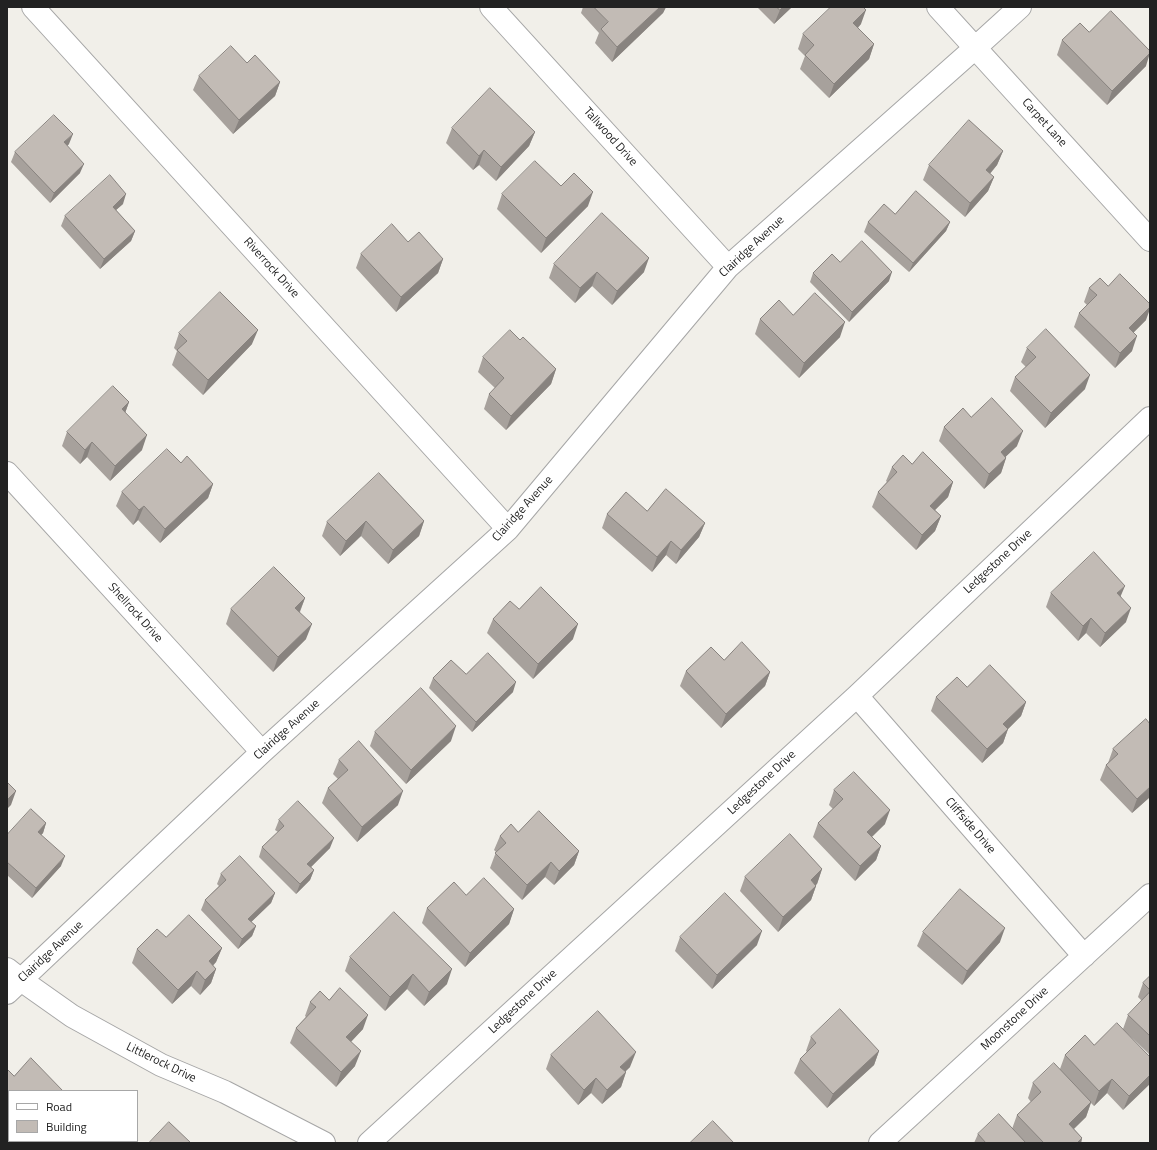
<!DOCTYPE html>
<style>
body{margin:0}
#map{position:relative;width:1157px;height:1150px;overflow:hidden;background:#f1efe9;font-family:"Titillium Web",sans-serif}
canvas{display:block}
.frame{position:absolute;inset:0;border:8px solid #222;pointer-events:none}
.legend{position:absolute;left:8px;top:1090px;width:130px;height:52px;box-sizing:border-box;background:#fff;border:1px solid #a7a7a7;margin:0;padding:5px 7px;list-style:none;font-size:12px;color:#222}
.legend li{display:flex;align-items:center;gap:8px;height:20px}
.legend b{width:20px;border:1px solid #a7a7a7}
</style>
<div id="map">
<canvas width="1157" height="1150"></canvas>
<div class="frame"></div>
<ul class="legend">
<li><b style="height:5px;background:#fff"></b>Road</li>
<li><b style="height:11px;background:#c2bbb5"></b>Building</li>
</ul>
</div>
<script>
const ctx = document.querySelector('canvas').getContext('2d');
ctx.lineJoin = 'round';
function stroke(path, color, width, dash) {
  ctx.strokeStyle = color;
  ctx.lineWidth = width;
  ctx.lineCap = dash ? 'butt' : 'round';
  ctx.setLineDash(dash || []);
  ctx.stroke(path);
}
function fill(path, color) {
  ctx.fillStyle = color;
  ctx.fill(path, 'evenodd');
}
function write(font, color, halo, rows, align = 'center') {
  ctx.font = font + ' "Titillium Web",sans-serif';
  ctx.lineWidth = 3;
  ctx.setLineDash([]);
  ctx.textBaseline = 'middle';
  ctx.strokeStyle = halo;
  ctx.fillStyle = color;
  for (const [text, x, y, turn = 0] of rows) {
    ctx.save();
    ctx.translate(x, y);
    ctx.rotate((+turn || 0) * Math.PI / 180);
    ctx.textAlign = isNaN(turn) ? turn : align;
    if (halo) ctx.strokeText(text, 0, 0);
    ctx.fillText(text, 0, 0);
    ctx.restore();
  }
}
const minor = new Path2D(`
 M33 7 508 529
 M491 7 728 267
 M938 7 1150 240
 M7 473 262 752
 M857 696 1084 956
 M7 969 21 980 72 1016 161 1065 225 1092 324 1143
 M7 993 262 752 508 529 728 267 975 48 1020 7
 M369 1143 857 696 1150 418
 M880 1143 1150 895`);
const wall = new Path2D(`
 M583 7H666L663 13 612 62 595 43 599 33 581 13Z
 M757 7H792L774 24Z
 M861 24 858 28 874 44 869 59 829 98 800 69 805 56 798 49 803 34Z
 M1089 32 1146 66 1107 105 1057 55 1062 40Z
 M247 63 280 82 275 96 233 134 193 90 199 76Z
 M452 128 535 132 529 146 496 181 479 165 473 170 446 143Z
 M69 144 67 146 80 173 50 203 11 162 15 152Z
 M1003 151 997 165 990 174 994 177 988 191 965 217 923 180 929 165Z
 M561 186 588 206 541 253 497 209 502 194Z
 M123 204 116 210 135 231 131 241 100 269 61 226 65 216Z
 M895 214 950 222 946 231 909 272 864 232 868 222Z
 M408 242 443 259 438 273 396 312 356 268 361 254Z
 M554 264 644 272 612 305 592 286 575 303 549 278Z
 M813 273 889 281 849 322 810 282Z
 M1089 288 1146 320 1134 332 1132 351 1115 368 1074 327 1079 313 1087 305 1084 302Z
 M793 315 840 337 799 378 755 334 760 319Z
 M179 333 252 344 203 395 172 365 177 351 174 348Z
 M520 340 556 369 551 384 506 430 484 409 489 394 495 388 478 372 483 357Z
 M1027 348 1085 389 1045 428 1010 391 1015 377 1026 367 1021 362Z
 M129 402 125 413 142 450 110 481 87 457 80 464 62 446 67 432Z
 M971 417 1017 446 1005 457 1006 458 1001 473 984 489 939 441 944 427Z
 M181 463 213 484 208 498 160 543 138 520 133 525 116 506 122 492Z
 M912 464 953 482 948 497 935 510 941 516 935 531 916 550 872 507 878 492 887 482 886 481 892 467Z
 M647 511 705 523 699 537 676 564 666 555 652 572 602 528 607 514Z
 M424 521 419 536 388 564 361 536 340 556 322 536 327 522Z
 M1051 593 1121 596 1126 622 1100 647 1086 633 1078 641 1046 607Z
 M305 598 300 612 306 639 273 672 226 624 231 609Z
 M519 609 573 639 533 679 487 633 493 619Z
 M724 660 770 672 765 686 721 728 680 686 686 671Z
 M466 674 513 692 472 732 429 688 433 678Z
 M967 687 1026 702 1021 716 1008 729 1003 743 982 763 931 711 936 697Z
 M1146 719 1150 797 1132 813 1100 780 1106 765 1108 763 1113 749Z
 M375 732 451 741 406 784 370 746Z
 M339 760 398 805 357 842 322 803 328 788 338 779 333 774Z
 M834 790 885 824 872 837 881 846 876 860 855 881 813 837 818 823 833 809 829 805Z
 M279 820 330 848 311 867 314 870 310 880 296 894 259 857 262 847 278 832 275 830Z
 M46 823 43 833 41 835 61 866 32 898 7 875V835Z
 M518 832 579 851 574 865 554 885 545 877 522 900 490 868 496 852 494 850 500 836Z
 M822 869 817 884 815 885 816 886 811 900 778 932 740 891 745 877Z
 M221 874 275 893 271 903 251 922 256 926 252 936 238 949 201 910 205 900 219 886 217 884Z
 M466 895 514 909 509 924 465 967 422 923 427 908Z
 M923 932 1000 942 962 985 917 946Z
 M166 937 222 948 216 962 213 966 216 969 211 983 200 995 191 986 172 1004 132 963 137 949Z
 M680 937 757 945 712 989 675 951Z
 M350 957 447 984 424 1006 407 989 385 1011 345 971Z
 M1150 976V1055L1126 1032 1150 1057 1123 1110 1107 1093 1094 1106 1091 1103 1086 1117 1074 1129 1082 1138 1081 1143H974L978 1134 1012 1129 1017 1115 1031 1102 1028 1098 1033 1083 1060 1069 1065 1055 1094 1045 1123 1029 1128 1015 1142 1001 1138 997 1143 983Z
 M329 1000 363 1029 351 1042 355 1066 336 1087 290 1043 296 1028 306 1017 305 1016 310 1002Z
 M811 1037 879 1051 874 1065 827 1108 794 1073 800 1059 807 1052 806 1051Z
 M551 1055 630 1067 625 1072H626L621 1087 602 1104 591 1093 578 1105 546 1069Z
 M7 1069 14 1076 9 1091V1132L7 1130Z
 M18 1141H38L36 1143H20Z`);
const shadedWall = new Path2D(`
 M660 7H666L663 13 612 62 617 47Z
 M783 7H792L774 24 780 10Z
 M866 10 861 24 848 37 853 23Z
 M874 44 869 59 829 98 834 84Z
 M1150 53 1146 66 1107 105 1112 91Z
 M280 82 275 96 233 134 239 120Z
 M535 132 529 146 496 181 501 167Z
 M73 134 69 144 61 152 64 142Z
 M484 150 479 165 473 170 479 156Z
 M1003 151 997 165 980 185 986 170Z
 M84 164 80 173 50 203 54 193Z
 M994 177 988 191 965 217 970 203Z
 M593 192 588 206 541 253 546 238Z
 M126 194 123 204 109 216 113 207Z
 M950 222 946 231 909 272 913 263Z
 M135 231 131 241 100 269 104 259Z
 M649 258 644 272 612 305 617 291Z
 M443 259 438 273 396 312 401 297Z
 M597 272 592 286 575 303 580 288Z
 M892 272 889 281 849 322 852 312Z
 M1150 307V309L1146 320 1124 342 1129 328Z
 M845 322 840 337 799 378 804 363Z
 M258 330 252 344 203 395 208 380Z
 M1137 336 1132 351 1115 368 1120 353Z
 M556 369 551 384 506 430 511 416Z
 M1090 375 1085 389 1045 428 1051 413Z
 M129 402 124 416 122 409Z
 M1023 431 1017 446 995 467 1001 452Z
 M147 435 142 450 110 481 115 466Z
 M92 442 87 457 80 464 85 450Z
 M1006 458 1001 473 984 489 989 474Z
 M953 482 948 497 925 520 930 506Z
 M213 484 208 498 160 543 165 529Z
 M144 506 138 520 133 525 139 510Z
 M941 516 935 531 916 550 922 535Z
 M366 521 361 536 340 556 346 541Z
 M424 521 419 536 388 564 393 550Z
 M705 523 699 537 676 564 681 550Z
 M671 541 666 555 652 572 657 557Z
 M1125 586 1119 600 1117 593Z
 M305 598 299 613 295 608Z
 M1131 608 1126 622 1100 647 1105 633Z
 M1091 618 1086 633 1078 641 1083 626Z
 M312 624 306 639 273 672 278 657Z
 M578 624 573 639 533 679 538 664Z
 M770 672 765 686 721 728 726 714Z
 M516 682 513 692 472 732 476 722Z
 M1026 702 1021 716 999 738 1008 729 1003 743 982 763 987 749 1003 724Z
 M456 726 451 741 406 784 411 770Z
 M1150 787V797L1132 813 1137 799Z
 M16 791 11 805 7 809V800Z
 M403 791 398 805 357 842 362 827Z
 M890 810 885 824 862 846 867 832Z
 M46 823 43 833 35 842 38 832Z
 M334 838 330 848 304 874 307 864Z
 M881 846 876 860 855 881 860 866Z
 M579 851 574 865 554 885 559 871Z
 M65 856 61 866 32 898 36 888Z
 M551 862 545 877 522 900 527 885Z
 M822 869 817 884 805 895 811 880Z
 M314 870 310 880 296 894 300 884Z
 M816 886 811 900 778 932 783 917Z
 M275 893 271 903 245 928 248 919Z
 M514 909 509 924 465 967 470 953Z
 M256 926 252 936 238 949 242 939Z
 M1005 928 1000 942 962 985 967 971Z
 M762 931 757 945 712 989 717 975Z
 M222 948 216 962 203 975 209 961Z
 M216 969 211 983 200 995 205 980Z
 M452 969 447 984 424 1006 429 992Z
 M197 971 191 986 172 1004 178 990Z
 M413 974 407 989 385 1011 390 997Z
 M368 1015 363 1029 341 1052 346 1037Z
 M361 1051 355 1066 336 1087 341 1072Z
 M879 1051 874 1065 827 1108 833 1094Z
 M636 1052 630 1067 615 1081 620 1067Z
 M626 1072 621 1087 602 1104 607 1090Z
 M1150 1075V1084L1123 1110 1129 1096Z
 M596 1078 591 1093 578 1105 584 1090Z
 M1112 1079 1107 1093 1094 1106 1099 1091Z
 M1091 1102 1086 1117 1064 1138 1069 1124Z
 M1082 1138 1081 1143H1077Z
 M31 1141H38L36 1143H31Z`);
const building = new Path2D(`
 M594 7H660L617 47 601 29 608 22Z
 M777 7H783L780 10Z
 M831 7H863L866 10 853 23 874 44 834 84 805 55 814 45 803 34Z
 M1111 11 1150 51V53L1112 91 1062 40 1080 23 1089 32Z
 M231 46 247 63 255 55 280 82 239 120 199 76Z
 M490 88 535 132 501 167 484 150 479 156 452 128Z
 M54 115 73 134 64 142 84 164 54 193 15 152Z
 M969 120 1003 151 986 170 994 177 970 203 929 165Z
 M535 161 561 186 574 173 593 192 546 238 502 194Z
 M110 175 126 194 113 207 135 231 104 259 65 216Z
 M916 191 950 222 913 263 868 222 884 204 895 214Z
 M602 213 649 258 617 291 597 272 580 288 554 264Z
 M392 224 408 242 419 232 443 259 401 297 361 254Z
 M862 241 892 272 852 312 813 273 832 254 840 262Z
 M1120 274 1150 304V307L1129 328 1137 336 1120 353 1079 313 1097 295 1089 288 1100 278 1108 286Z
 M220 292 258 330 208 380 177 350 187 341 179 333Z
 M815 293 845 322 804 363 760 319 779 300 793 315Z
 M1046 329 1090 375 1051 413 1015 377 1036 357 1027 348Z
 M510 330 520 340 523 337 556 369 511 416 489 394 504 378 483 357Z
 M113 386 129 402 122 409 147 435 115 466 92 442 85 450 67 432Z
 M992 398 1023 431 1001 452 1006 458 989 474 944 427 963 408 971 417Z
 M167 449 181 463 187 456 213 484 165 529 144 506 139 510 122 492Z
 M923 452 953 482 930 506 941 516 922 535 878 492 897 472 892 467 903 455 912 464Z
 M379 473 424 521 393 550 366 521 346 541 327 522Z
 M666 489 705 523 681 550 671 541 657 557 607 514 626 492 647 511Z
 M1094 552 1125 586 1117 593 1131 608 1105 633 1091 618 1083 626 1051 593Z
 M274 567 305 598 295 608 312 624 278 657 231 609Z
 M541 587 578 624 538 664 493 619 510 601 519 609Z
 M742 642 770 672 726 714 686 671 711 647 724 660Z
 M488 653 516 682 476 722 433 678 451 660 466 674Z
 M990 665 1026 702 1003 724 1008 729 987 749 936 697 957 677 967 687Z
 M421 688 456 726 411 770 375 732Z
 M1146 719 1150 724V787L1137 799 1106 765 1118 754 1113 749Z
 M359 741 403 791 362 827 328 788 348 770 339 760Z
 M854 772 890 810 867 832 881 846 860 866 818 823 843 799 834 790Z
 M7 782 16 791 7 800Z
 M298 801 334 838 307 864 314 870 300 884 262 847 284 826 279 820Z
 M31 809 46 823 38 832 65 856 36 888 7 862V835Z
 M539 811 579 851 559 871 551 862 527 885 495 853 506 843 500 836 511 824 518 832Z
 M790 834 822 869 811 880 816 886 783 917 745 877Z
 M240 856 275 893 248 919 256 926 242 939 205 900 226 880 221 874Z
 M484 878 514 909 470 953 427 908 454 882 466 895Z
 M960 889 1005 928 967 971 923 932Z
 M725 893 762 931 717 975 680 937Z
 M394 912 452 969 429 992 413 974 390 997 350 957Z
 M189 915 222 948 209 961 216 969 205 980 197 971 178 990 137 949 157 929 166 937Z
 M1150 976V990L1143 983Z
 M340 988 368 1015 346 1037 361 1051 341 1072 296 1028 316 1007 310 1002 320 991 329 1000Z
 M1150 992V1036L1128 1015Z
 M840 1009 879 1051 833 1094 800 1059 816 1043 811 1037Z
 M598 1011 636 1052 620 1067 626 1072 607 1090 596 1078 584 1090 551 1055Z
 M1117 1023 1150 1057V1075L1129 1096 1112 1079 1099 1091 1065 1055 1085 1035 1094 1045Z
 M31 1058 63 1091H9V1112L7 1110V1069L14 1076Z
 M1054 1063 1091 1102 1069 1124 1082 1138 1077 1143H1044L1017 1115 1041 1092 1033 1083Z
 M999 1114 1026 1143H986L978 1134Z
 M713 1121 734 1143H690Z
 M169 1122 191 1143H149Z`);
const streetNames = [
 ["Carpet Lane",1044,123,48],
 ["Tallwood Drive",610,137,48],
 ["Clairidge Avenue",752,247,-43],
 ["Riverrock Drive",271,268,48],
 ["Clairidge Avenue",523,509,-48],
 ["Ledgestone Drive",998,562,-43],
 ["Shellrock Drive",135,613,48],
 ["Clairidge Avenue",287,730,-42],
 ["Ledgestone Drive",762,783,-43],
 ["Cliffside Drive",970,826,49],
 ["Clairidge Avenue",51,952,-43],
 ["Ledgestone Drive",523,1002,-43],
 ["Moonstone Drive",1015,1019,-43],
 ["Littlerock Drive",161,1063,26]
];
stroke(minor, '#a6a6a6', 24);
stroke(minor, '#fff', 22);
fill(wall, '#a7a19c');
fill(shadedWall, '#88837f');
fill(building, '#c2bbb5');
stroke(building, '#88837f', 1);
write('12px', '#222', '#fff', streetNames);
</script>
